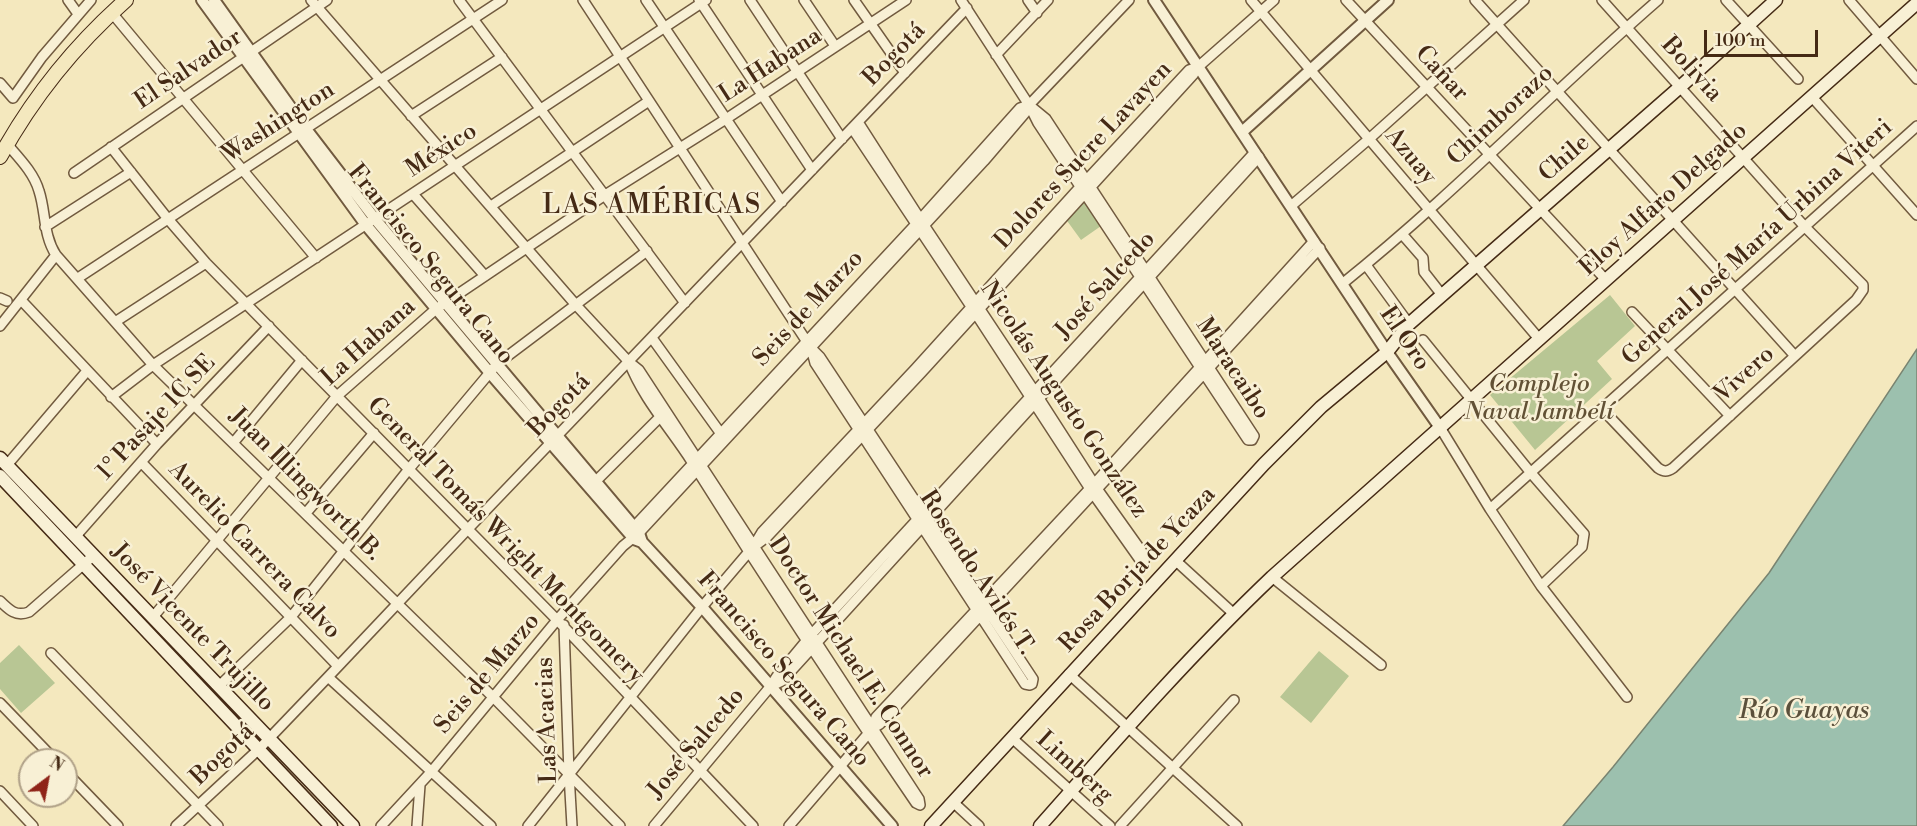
<!DOCTYPE html>
<meta charset="utf-8">
<style>
body{margin:0}
#map{position:relative;width:1917px;height:826px;overflow:hidden;background:#f4e8be;font-family:"Libre Bodoni",serif}
canvas{display:block}
.north{position:absolute;left:18px;top:748px;width:60px;height:60px;box-sizing:border-box;background:#f8f0d5;border:2px solid #b0a188;border-radius:50%;rotate:32deg;font-size:16px;font-weight:700;line-height:24px;text-align:center;color:#452a15}
.north::after{content:'';display:block;margin:auto;width:21px;height:27px;background:#8f2418;clip-path:polygon(50% 0,100% 100%,50% 72%,0 100%)}
.scale{position:absolute;left:1704px;top:30px;width:114px;height:27px;box-sizing:border-box;border:3px solid #452a15;border-top:0;padding-left:8px;font-size:18px;line-height:21px;white-space:nowrap;color:#452a15;-webkit-text-stroke:4px #f8f0d5;paint-order:stroke}
</style>
<div id="map">
<canvas width="1917" height="826"></canvas>
<div class="north">N</div>
<div class="scale">100 m</div>
</div>
<script>
const ctx = document.querySelector('canvas').getContext('2d');
ctx.lineJoin = 'round';
function fill(path, color) {
  ctx.fillStyle = color;
  ctx.fill(path, 'evenodd');
}
function stroke(path, color, width, dash) {
  ctx.strokeStyle = color;
  ctx.lineWidth = width;
  ctx.lineCap = dash ? 'butt' : 'round';
  ctx.setLineDash(dash || []);
  ctx.stroke(path);
}
function write(font, color, halo, rows, align = 'center') {
  ctx.font = font + ' "Libre Bodoni",serif';
  ctx.lineWidth = 5;
  ctx.setLineDash([]);
  ctx.textBaseline = 'middle';
  ctx.strokeStyle = halo;
  ctx.fillStyle = color;
  for (const [text, x, y, turn = 0] of rows) {
    ctx.save();
    ctx.translate(x, y);
    ctx.rotate((+turn || 0) * Math.PI / 180);
    ctx.textAlign = isNaN(turn) ? turn : align;
    if (halo) ctx.strokeText(text, 0, 0);
    ctx.fillText(text, 0, 0);
    ctx.restore();
  }
}
const green = new Path2D(`
 M1083 201 1101 226 1081 240 1065 218Z
 M1610 295 1635 326 1597 361 1612 379 1535 450 1490 395Z
 M19 645 55 683 21 713 0 689V663Z
 M1319 651 1349 676 1311 723 1280 697Z`);
const water = new Path2D(`
 M1917 349V826H1563L1613 767 1769 573Z`);
const minor = new Path2D(`
 M68 0 78 14
 M311 0 576 305 629 362 639 370 919 799 920 805 916 803C839 691 764 577 692 462 671 429 643 399 629 362
 M459 0 685 303
 M583 0 811 348 820 357C892 464 962 572 1033 679L1032 684 1030 685 1025 684 815 363 811 348
 M646 0 782 202
 M699 0 812 170
 M750 0 842 139
 M804 0 835 46
 M854 0 905 73
 M961 0 1029 105 1038 123 1248 440H1252L1254 436 1046 119 1029 105
 M1028 0 1037 13
 M1251 0 1540 340
 M1346 0 1606 280
 M1475 0 1795 356
 M1726 0 1798 79
 M1849 0 1917 79
 M112 13 316 258
 M996 55 1048 0
 M0 83 13 98 42 57 91 0
 M1812 97 1917 215
 M411 116 502 57
 M852 128 976 314 1094 495 1140 560 1144 562 1145 556 1098 490 1035 392 924 225 858 122
 M7 144C19 158 34 173 39 191 46 212 43 235 56 255L153 365 494 698 620 826
 M111 147 168 219 206 263 564 627 753 826
 M74 173 327 0
 M413 194 485 276
 M491 206 649 101
 M1291 206 1369 139 1524 0
 M45 227 131 172
 M1402 234 1423 258 1424 272 1442 295
 M1366 265 1409 324
 M78 278 502 0
 M1342 284C1453 195 1551 93 1658 0
 M0 298 7 301
 M21 300 157 444
 M1632 312 1730 416
 M115 322 206 263
 M0 326 56 255
 M652 338 724 438
 M1423 340 1531 473 1584 534 1582 547 1541 586
 M111 397 153 365 706 0
 M1602 409 1658 468C1664 472 1667 472 1673 468L1856 300 1863 290V285L1805 227 1602 0
 M1441 429 1490 509 1541 586 1627 697
 M234 442 302 360
 M141 462 338 666
 M7 465 87 371
 M592 485 660 417
 M1490 509 1917 126
 M306 513 374 433
 M630 531 915 225 1020 108 1029 105
 M75 537 157 444 269 326
 M755 546 767 537 922 372 1193 75 1198 67 1274 0
 M1175 560 1234 614
 M1272 577 1381 665
 M0 601C9 610 16 617 29 612L93 556
 M153 617 337 396 436 309 605 195 726 119 906 0
 M564 625 569 774 572 826
 M51 653 218 826
 M1069 674 1237 826
 M328 677 491 826
 M219 686 291 617 409 469 497 364 647 251
 M772 686 782 681 1259 157
 M0 703 55 760
 M873 728 876 717 1094 484 1314 241
 M1012 738 1110 826
 M66 772 118 826
 M0 791 33 826
 M953 802 979 826
 M176 826 259 749 328 677 468 529 967 8
 M381 826 431 772 557 620 623 546 639 533 984 161 1025 113 1029 105 1129 0
 M417 826 420 785
 M528 826 702 607 753 547 762 532 916 368 1080 187 1189 70 1198 67
 M654 826 770 687 777 676 811 635 1255 152
 M789 826 873 728 880 724 1320 248
 M1120 826 1234 700`);
const tertiary = new Path2D(`
 M202 0 366 225 490 373 628 532 634 539 642 542
 M214 0 306 129 375 219 639 533 642 542 702 607 892 826
 M1154 0 1387 352 1441 429
 M1242 132 1388 0`);
const secondary = new Path2D(`
 M0 458 353 826
 M0 476 331 826
 M931 826 1264 464 1321 407 1387 352 1409 324 1680 87 1776 0
 M1040 826C1115 741 1190 655 1272 577L1917 3`);
const primary = new Path2D(`
 M0 157C33 97 75 45 126 0`);
const streetNames = [
 ["Bogotá",895,55,-46],
 ["La Habana",771,66,-33],
 ["El Salvador",189,70,-34],
 ["Bolivia",1691,70,48],
 ["Cañar",1441,74,47],
 ["Chimborazo",1501,116,-43],
 ["Washington",279,123,-33],
 ["México",442,151,-33],
 ["Dolores Sucre Lavayen",1084,156,-47],
 ["Azuay",1410,157,50],
 ["Chile",1565,159,-41],
 ["Eloy Alfaro Delgado",1664,200,-42],
 ["General José María Urbina Viteri",1758,243,-42],
 ["Francisco Segura Cano",430,265,51],
 ["José Salcedo",1106,286,-48],
 ["Seis de Marzo",809,309,-47],
 ["El Oro",1404,339,56],
 ["La Habana",369,343,-42],
 ["Maracaibo",1232,369,57],
 ["Vivero",1745,375,-42],
 ["Nicolás Augusto González",1063,400,56],
 ["Bogotá",560,406,-46],
 ["1° Pasaje 1C SE",157,418,-47],
 ["Juan Illingworth B.",305,485,45],
 ["General Tomás Wright Montgomery",505,541,46],
 ["Aurelio Carrera Calvo",254,551,46],
 ["Rosa Borja de Ycaza",1138,570,-47],
 ["Rosendo Avilés T.",976,573,57],
 ["José Vicente Trujillo",192,628,46],
 ["Doctor Michael E. Connor",850,658,57],
 ["Francisco Segura Cano",783,670,49],
 ["Seis de Marzo",488,674,-50],
 ["Las Acacias",548,720,-92],
 ["José Salcedo",697,744,-50],
 ["Bogotá",223,755,-44],
 ["Limberg",1074,768,42]
];
const parkNames = [
 ["Complejo",1539,385],
 ["Naval Jambelí",1539,413]
];
const waterNames = [
 ["Río Guayas",1804,712]
];
const quarterNames = [
 ["LAS AMÉRICAS",652,207]
];
fill(green, '#b8c694');
fill(water, '#9cc0ae');
stroke(water, '#798471', 1.5);
stroke(minor, '#715a3f', 12);
stroke(tertiary, '#715a3f', 14);
stroke(secondary, '#452a15', 15);
stroke(primary, '#452a15', 16);
stroke(minor, '#f8f0d5', 9);
stroke(tertiary, '#f8f0d5', 10);
stroke(secondary, '#f8f0d5', 12);
stroke(primary, '#f4e8be', 14);
write('24px', '#452a15', '#f8f0d5', streetNames);
write('italic 24px', '#625135', '#f8f0d5', parkNames);
write('italic 26px', '#5b503b', '#f8f0d5', waterNames);
ctx.letterSpacing = '1.5px';
write('27px', '#452a15', '#f8f0d5', quarterNames);
ctx.letterSpacing = '0px';
</script>
